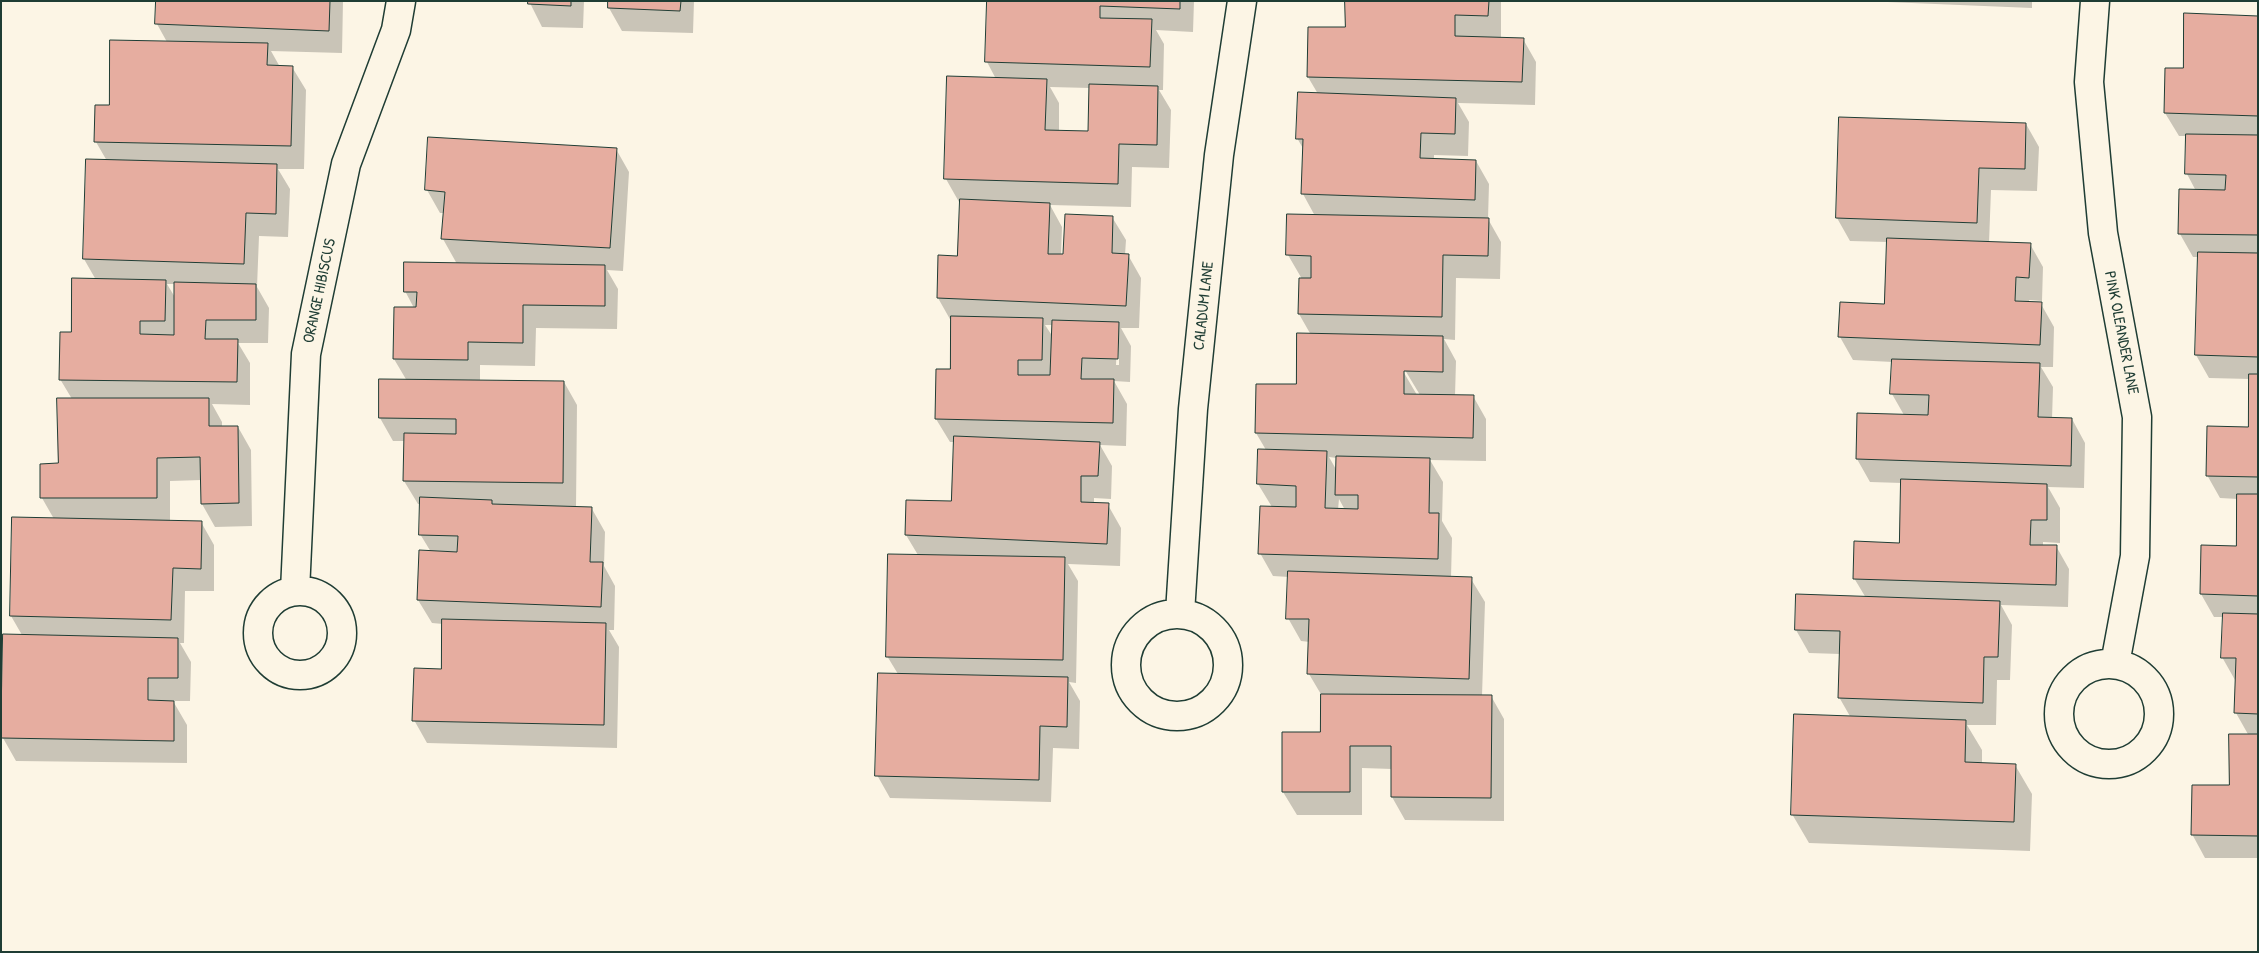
<!DOCTYPE html>
<style>
body{margin:0}
#map{position:relative;width:2259px;height:953px;overflow:hidden;background:#fcf5e5;font-family:"Patrick Hand",sans-serif}
canvas{display:block}
.frame{position:absolute;inset:0;border:2px solid #1f3d34;pointer-events:none}
</style>
<div id="map">
<canvas width="2259" height="953"></canvas>
<div class="frame"></div>
</div>
<script>
const ctx = document.querySelector('canvas').getContext('2d');
ctx.lineJoin = 'round';
function fill(path, color) {
  ctx.fillStyle = color;
  ctx.fill(path, 'evenodd');
}
function stroke(path, color, width, dash) {
  ctx.strokeStyle = color;
  ctx.lineWidth = width;
  ctx.lineCap = dash ? 'butt' : 'round';
  ctx.setLineDash(dash || []);
  ctx.stroke(path);
}
function write(font, color, halo, rows, align = 'center') {
  ctx.font = font + ' "Patrick Hand",sans-serif';
  ctx.lineWidth = 4.5;
  ctx.setLineDash([]);
  ctx.textBaseline = 'middle';
  ctx.strokeStyle = halo;
  ctx.fillStyle = color;
  for (const [text, x, y, turn = 0] of rows) {
    ctx.save();
    ctx.translate(x, y);
    ctx.rotate((+turn || 0) * Math.PI / 180);
    ctx.textAlign = isNaN(turn) ? turn : align;
    if (halo) ctx.strokeText(text, 0, 0);
    ctx.fillText(text, 0, 0);
    ctx.restore();
  }
}
const shadow = new Path2D(`
 M157 1H343L342 53 271 51 280 67H292L306 90 304 169H278L290 189 288 237 259 236 257 287 269 308 268 343H238L250 363V405L212 404 222 422V427H238L251 450 252 526 215 527 202 504V480L170 481V521L201 522 214 545V591H185L184 643H180L191 662 190 701H173L187 725V763L16 761 3 738 22 635 11 616 14 518 54 519 42 498V465H59L72 399 60 379 73 333 96 280 84 259 88 160 107 161 96 142 110 107 167 42 157 24ZM167 284H176V299Z
 M529 1H584L583 28 542 27Z
 M609 1H694L693 33 622 31 609 8Z
 M989 1H1194L1193 32 1156 30 1164 44 1163 90H1159L1171 110 1169 168 1132 167 1131 207 1050 205 1062 227 1061 256 1112 217 1126 240 1125 255H1128L1141 278 1139 328H1121L1131 346 1130 382 1114 381 1127 404 1126 446 1100 445 1112 466 1111 499 1094 498V504L1108 505 1121 528 1120 566 1068 564 1078 581 1076 683 1069 682 1080 701 1079 749 1053 748 1051 802 890 798 877 775 898 674 887 656 918 555 906 535 952 502 955 442H950L936 419 951 370V321L938 298 959 257 961 202H959L946 179 996 79 987 62ZM1050 87 1090 88 1089 133 1059 132V103ZM1045 325H1053V337ZM1117 344H1119V365H1116Z
 M1347 1H1501V39H1523L1536 62 1535 105 1458 103 1469 122 1468 156 1434 155V160L1476 161 1489 184 1488 219 1501 242 1500 279 1456 278 1455 340 1444 339 1456 361 1455 396H1473L1486 419V461L1430 460 1443 482 1442 521 1452 538 1451 578 1471 579 1485 602 1482 696H1491L1504 719V821L1405 820 1392 797V769L1362 768V815H1297L1283 792 1321 734 1322 696 1309 674 1310 642 1301 641 1288 618 1289 577 1273 576 1260 553 1272 507 1258 484 1260 450H1266L1256 433 1297 386 1311 335 1299 314 1302 279 1288 255 1315 216 1303 194 1304 150 1297 138 1318 94 1308 77 1346 29ZM1402 365 1420 395H1417L1400 366ZM1329 457 1337 458V471ZM1339 499 1345 510H1338Z
 M1863 1H2032V8Z
 M2258 17V858H2205L2192 834 2230 786 2249 736 2236 713 2235 680 2222 657 2224 617H2214L2201 594 2237 547 2238 499 2220 498 2207 475 2249 428 2250 379 2209 378 2196 355 2199 257H2193L2180 234V191H2196L2187 174V136H2179L2165 113 2184 70Z
 M2026 124 2039 147 2037 191 1991 190 1989 243 2030 244 2043 267 2042 301 2029 300V303L2041 304 2054 327 2053 367H2041L2053 387 2052 419H2072L2085 443 2084 488 2048 487 2060 508V543L2043 542V546H2056L2069 569 2068 607 2001 605 2012 625 2010 680H1997L1996 725H1967L1982 750V764L2015 765 2032 794 2030 851 1809 843 1792 814 1851 718 1839 697 1840 654 1809 653 1796 630 1866 598 1854 578 1900 544 1902 483 1870 482 1857 459 1904 415 1892 394 1893 362 1853 360 1840 337 1841 304 1885 305 1888 242 1850 241 1837 218Z
 M616 149 629 172 623 271 607 270 618 289 617 329 536 328 535 366 480 365V381L564 382 577 405 576 508 592 509 605 532 604 566 615 586 614 630H609L619 647 617 748 427 743 414 720 442 671 443 624 432 623 418 600 431 552 420 534 421 504H418L404 481 405 441H393L380 418 407 381 394 359 414 308 405 291 457 264 443 239 444 213H440L427 190Z`);
const building = new Path2D(`
 M156 1H330L329 31 155 24Z
 M528 1H571V6L528 4Z
 M608 1H681L680 11 608 8Z
 M987 1H1180V9L1100 6V18L1152 19 1150 67 985 62Z
 M1345 1H1489L1488 16 1455 15V36L1524 38 1522 82 1307 77 1308 27H1345Z
 M2184 13 2258 16V116L2164 113 2165 68H2183Z
 M110 40 268 43 267 65 293 66 291 146 94 142 95 105H109Z
 M947 76 1047 79 1045 130 1088 131 1089 84 1158 86 1157 145 1119 144 1118 184 944 179Z
 M1298 92 1456 98 1455 134 1421 133 1420 158 1476 160 1475 200 1301 194 1303 139H1296Z
 M1839 117 2026 123 2025 169 1979 168 1977 223 1836 218Z
 M2186 134 2258 135V235L2178 234 2179 189 2225 190 2226 175 2185 174Z
 M428 137 617 148 610 248 441 239 445 192 425 190Z
 M86 159 277 164 276 214 246 213 244 264 83 259Z
 M960 199 1050 203 1048 254H1063L1065 214 1113 216 1112 253 1129 254 1126 306 937 298 938 255 957 256Z
 M1287 214 1489 218 1488 256 1443 255 1442 317 1298 314 1299 278H1311V256L1286 255Z
 M1887 238 2031 243 2029 278 2016 277 2015 301 2042 302 2040 345 1838 337 1840 302 1884 304Z
 M2198 252 2258 253V357L2195 355Z
 M404 262 605 265V306L523 305V343L468 342V360L393 359 394 307H416L417 292H404Z
 M72 278 166 280 165 321H140V334L174 335V282L256 284V320H206L205 339H238L237 382 59 380 60 332H71Z
 M951 316 1043 318 1042 360H1018V375H1050L1052 320 1119 322 1118 359 1082 358 1081 379H1114L1113 423 935 419 936 369H950Z
 M1297 333 1443 336V372L1404 371V394L1474 395 1473 438 1255 433 1256 384H1296Z
 M1892 359 2040 363 2038 417 2072 418 2071 466 1856 459 1857 413 1928 415 1929 395 1890 394Z
 M2249 374H2258V477L2206 476 2207 426 2248 427Z
 M379 379 564 381 563 483 403 481 404 433 456 434V419L379 418Z
 M57 398H209V426H238L239 503 201 504 200 457 157 458V498H40V464L58 463Z
 M954 436 1100 442 1098 476H1081V502L1109 503 1107 544 905 535 906 500 951 501Z
 M1258 449 1327 451 1325 508 1358 509V495H1335L1336 456 1430 458 1429 513H1439L1438 559 1258 554 1260 506 1296 507V486L1257 484Z
 M1901 479 2047 484V520H2031L2030 545H2057L2056 585 1853 579 1854 541 1899 543Z
 M2237 494H2258V596L2200 594 2201 545 2236 546Z
 M420 497 492 500V504L592 507 590 562H603L601 607 417 600 419 550 457 552 458 536 419 535Z
 M12 517 202 521 201 569 173 568 171 620 10 616Z
 M888 554 1065 557 1063 660 886 657Z
 M1288 571 1472 577 1469 679 1307 674 1309 619H1286Z
 M1796 594 2000 601 1998 657H1984L1983 703 1838 698 1840 631 1795 630Z
 M2223 613 2258 614V714L2234 713 2236 658H2221Z
 M442 619 606 623 604 725 412 721 414 668 441 669Z
 M3 634 178 638V678H148V700L174 701V741L1 738Z
 M878 673 1068 677 1067 727 1040 726 1039 780 875 776Z
 M1321 694 1492 695 1491 798 1391 797V746H1350V792H1282V732H1320Z
 M1794 714 1966 720 1965 762 2016 764 2014 822 1791 815Z
 M2229 734H2258V836L2191 835 2192 785H2229Z`);
const minor = new Path2D(`
 M2095 1 2089 82 2103 233 2137 417 2135 556 2115 664
 M295 591 306 354 346 164 396 30 401 1
 M258 633a42 42 0 1 1 84 0a42 42 0 1 1-84 0Z
 M1180 613 1193 409 1219 155 1242 1
 M1126 665a51 51 0 1 1 102 0a51 51 0 1 1-102 0Z
 M2059 714a50 50 0 1 1 100 0a50 50 0 1 1-100 0Z`);
const streetNames = [
 ["ORANGE HIBISCUS",320,291,-78],
 ["CALADUM LANE",1204,306,-84],
 ["PINK OLEANDER LANE",2121,333,79]
];
fill(shadow, '#0003');
fill(building, '#e6ada0');
stroke(building, '#1f3d34', 1);
stroke(minor, '#1f3d34', 31);
stroke(minor, '#fcf5e5', 28);
write('16px', '#1f3d34', '#fcf5e5', streetNames);
</script>
